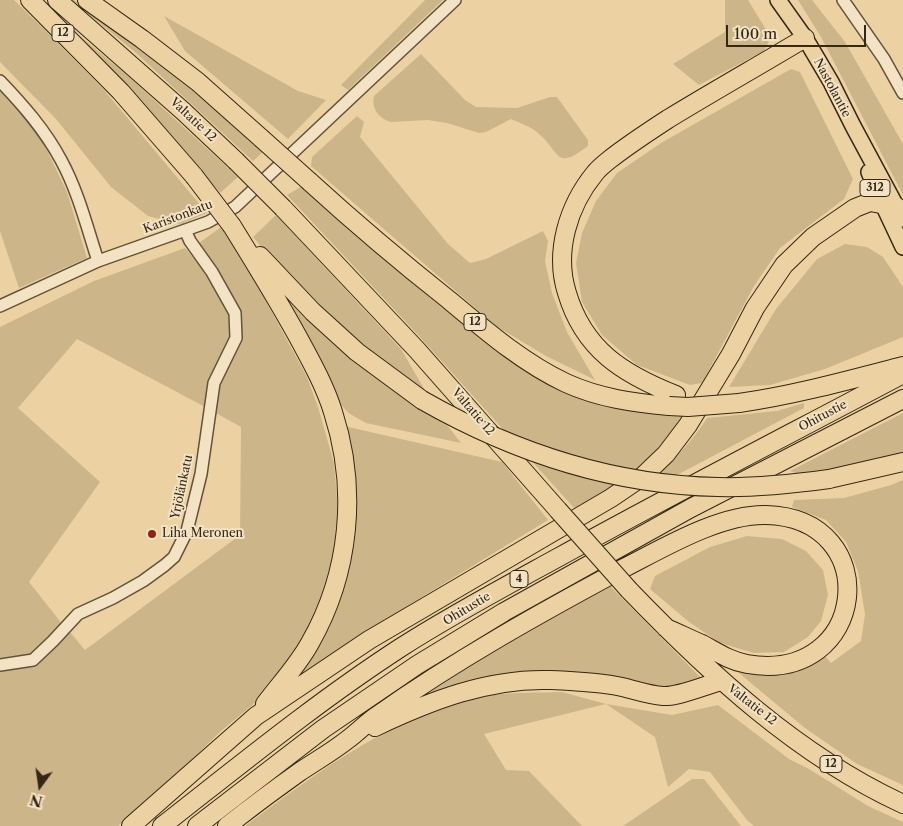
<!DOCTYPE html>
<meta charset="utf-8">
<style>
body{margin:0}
#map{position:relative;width:903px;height:826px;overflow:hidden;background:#ecd2a2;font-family:"Libre Caslon Text",serif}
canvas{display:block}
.north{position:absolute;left:15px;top:761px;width:50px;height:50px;-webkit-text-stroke:4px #f3e2c3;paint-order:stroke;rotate:194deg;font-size:14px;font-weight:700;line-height:20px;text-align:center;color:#342716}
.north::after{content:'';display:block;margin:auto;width:18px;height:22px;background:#342716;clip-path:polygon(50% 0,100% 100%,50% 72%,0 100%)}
.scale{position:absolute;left:726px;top:25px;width:140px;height:22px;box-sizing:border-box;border:2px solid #342716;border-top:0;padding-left:6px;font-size:15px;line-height:18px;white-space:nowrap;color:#342716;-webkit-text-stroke:4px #f3e2c3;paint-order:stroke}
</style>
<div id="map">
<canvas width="903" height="826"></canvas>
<div class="north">N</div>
<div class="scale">100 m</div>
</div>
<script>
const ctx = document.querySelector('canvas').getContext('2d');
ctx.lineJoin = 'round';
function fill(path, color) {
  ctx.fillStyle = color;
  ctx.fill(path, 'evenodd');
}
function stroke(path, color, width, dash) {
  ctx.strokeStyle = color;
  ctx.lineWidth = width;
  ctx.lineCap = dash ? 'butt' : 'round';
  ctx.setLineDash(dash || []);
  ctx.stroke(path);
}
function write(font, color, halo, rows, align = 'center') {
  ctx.font = font + ' "Libre Caslon Text",serif';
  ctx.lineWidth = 4;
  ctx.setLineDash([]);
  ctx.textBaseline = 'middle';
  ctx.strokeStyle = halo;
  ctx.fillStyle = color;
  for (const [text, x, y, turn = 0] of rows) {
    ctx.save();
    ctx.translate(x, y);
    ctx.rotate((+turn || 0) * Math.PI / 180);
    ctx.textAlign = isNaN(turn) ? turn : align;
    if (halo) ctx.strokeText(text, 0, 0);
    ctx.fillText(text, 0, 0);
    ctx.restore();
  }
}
const green = new Path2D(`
 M0 0H14L43 28 104 90 207 213 180 224 148 216 111 187 56 119 0 62Z
 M71 0H74L163 61 264 151 253 161 135 52Z
 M425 0H443L348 90 341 85Z
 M725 0H748L770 36 769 41 764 51 699 85 673 64 725 32Z
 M798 0H812L845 42 903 144V195L821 37Z
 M50 11 128 76 238 177 220 193 132 93Z
 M164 16 298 91 326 100 288 139 185 51Z
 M421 54 465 100 476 107 517 108 550 97H557L588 140V146C555 171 561 153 539 134 532 127 520 123 511 119L486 132 479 133 447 123 428 120 391 122C379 119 371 108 374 96Z
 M791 69 800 72 853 179 844 199 780 248 754 286 702 383 690 385 637 365 602 335 582 302 576 263 582 233 596 201 617 173 661 143Z
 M0 91 42 140 67 192 87 258 19 288 0 231Z
 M357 116 364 122 360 137 448 244 470 263 486 259 543 231 548 241 545 261 552 293 567 332 595 380 546 356 496 326 311 166 312 157Z
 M304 185 530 369 685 413C670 436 653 454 632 472L590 463 509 436 418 335 287 195Z
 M276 215 401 349 427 394 379 361 305 297 253 237Z
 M221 227 248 268 307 377 318 407 334 463 338 510 333 560 316 616 299 650 262 697 221 731 174 777 118 826H0V670L35 665 69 631 85 650 240 535 241 427 214 412 217 383 240 339 218 271 199 243Z
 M845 244 867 247 883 257 903 287V337L825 369 770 385 729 387 776 309 817 259Z
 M185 248 207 274 231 315V337L207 408 77 339 18 408 100 482 29 582 63 625 32 656 0 662V327L94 281Z
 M271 275 443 420 461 443 366 423 350 414 336 400Z
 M804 403V408L675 476 659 474C677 456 694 439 707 418L777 411Z
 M903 413V453L851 467 801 475 790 471Z
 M344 426 502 462 548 520 425 595 339 650 281 694 336 603Z
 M528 457 619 483 575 509Z
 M903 480V785L857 764 805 728 728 664 791 669 808 666 824 655 831 663 861 641 865 614 858 571 846 542 826 520 792 507 794 500 844 498 891 485Z
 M747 536 782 539 806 551 823 570 828 595 821 621 808 637 784 652 754 653 720 643 689 622 650 589 655 576 710 547Z
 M608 584 702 679 664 691 567 676 392 713 492 650Z
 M562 692 606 704 672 715 718 705 789 759 809 769 868 806 903 822V826H754L747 820 710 772 689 769 668 787 655 737 606 704 484 734 506 770 529 771 582 826H245C319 771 400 710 493 695 515 692 539 693 562 692Z
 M692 779H704L741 826H623Z`);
const minor = new Path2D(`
 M843 0 884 59 903 93
 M0 81C23 105 45 130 61 160 78 191 87 227 98 261
 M0 306 98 261 208 222 235 207 455 0
 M0 665 33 660 53 641 78 614 113 598 143 581 165 565 174 557 187 531 201 474 214 383 236 338 235 313 212 272 190 241 185 230`);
const major = new Path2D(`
 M778 0 805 38 831 82 853 126 903 219
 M869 172 879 196 903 247`);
const highway = new Path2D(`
 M30 0 121 92 194 176
 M57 0 183 111 236 161
 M87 0 142 39 198 82 261 138
 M310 182C355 223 401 262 449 300 485 330 523 363 566 383 599 398 634 403 669 406
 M283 208 417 350 558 510
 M232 226C255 263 277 299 298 337 311 361 325 386 333 412 358 489 350 573 310 643 298 665 280 684 265 704
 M260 256 313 312 357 352 422 400
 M676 395C623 374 584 350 567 293 554 252 568 206 595 173 599 168 604 164 609 160 628 145 648 132 668 119 714 91 760 65 805 38
 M739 403C795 395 849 380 903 366
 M829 479 903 462
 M629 590C709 673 797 755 903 804
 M375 727C430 701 488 678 550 680 574 681 599 682 622 687 635 690 649 695 663 696 679 697 705 685 722 681
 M131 826 256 716 369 640 611 498 642 477 666 454 688 425 731 354 755 308 784 265 813 237 855 208 870 202 897 207
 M162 826C240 765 317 702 400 648 451 615 506 586 559 557 673 494 788 435 903 374
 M197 826 323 729 417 665 504 612 691 508 903 399
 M227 826C250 808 274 790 298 773 314 762 332 752 347 740 358 732 367 722 378 715 456 660 540 613 624 568 665 547 720 514 766 515 886 518 868 685 747 664 730 661 717 652 702 644 690 639 678 633 666 628`);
const highwayBridge = new Path2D(`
 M261 138 310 182
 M236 161 283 208
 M194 176 232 226
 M422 400C513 452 613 485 718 487 755 488 792 484 829 479
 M669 406 688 407 739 403
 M558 510 629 590`);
const markers = [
 [152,534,5,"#8f2418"]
];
const shields = [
 [63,33,22],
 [875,188,30],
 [475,322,22],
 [519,579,18],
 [831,764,22]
];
const shieldNames = [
 ["12",63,33],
 ["312",875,188],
 ["12",475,322],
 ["4",519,579],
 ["12",831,764]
];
const streetNames = [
 ["Nastolantie",832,88,62],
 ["Valtatie 12",193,120,43],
 ["Karistonkatu",178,217,-21],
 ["Valtatie 12",473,412,49],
 ["Ohitustie",823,416,-28],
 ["Yrjölänkatu",182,487,-78],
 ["Ohitustie",467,609,-31],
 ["Valtatie 12",752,705,38]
];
const poiNames = [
 ["Liha Meronen",162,534]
];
fill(green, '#cdb58a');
stroke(minor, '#625239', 14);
stroke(major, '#342716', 18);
stroke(highway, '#342716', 20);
stroke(minor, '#f3e2c3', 11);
stroke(major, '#ecd2a2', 15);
stroke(highway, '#ecd2a2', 18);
stroke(highwayBridge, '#342716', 20, []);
stroke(highwayBridge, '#ecd2a2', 18);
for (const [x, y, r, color] of markers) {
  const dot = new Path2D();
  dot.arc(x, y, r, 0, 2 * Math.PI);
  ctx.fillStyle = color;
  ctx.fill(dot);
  stroke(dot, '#f3e2c3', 2);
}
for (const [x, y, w] of shields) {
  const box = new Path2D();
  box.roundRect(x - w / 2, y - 8.5, w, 17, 4);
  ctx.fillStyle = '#f3e2c3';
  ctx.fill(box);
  stroke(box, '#342716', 1);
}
write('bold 11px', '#342716', null, shieldNames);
write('12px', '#342716', '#f3e2c3', streetNames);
write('12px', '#342716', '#f3e2c3', poiNames, 'left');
</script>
